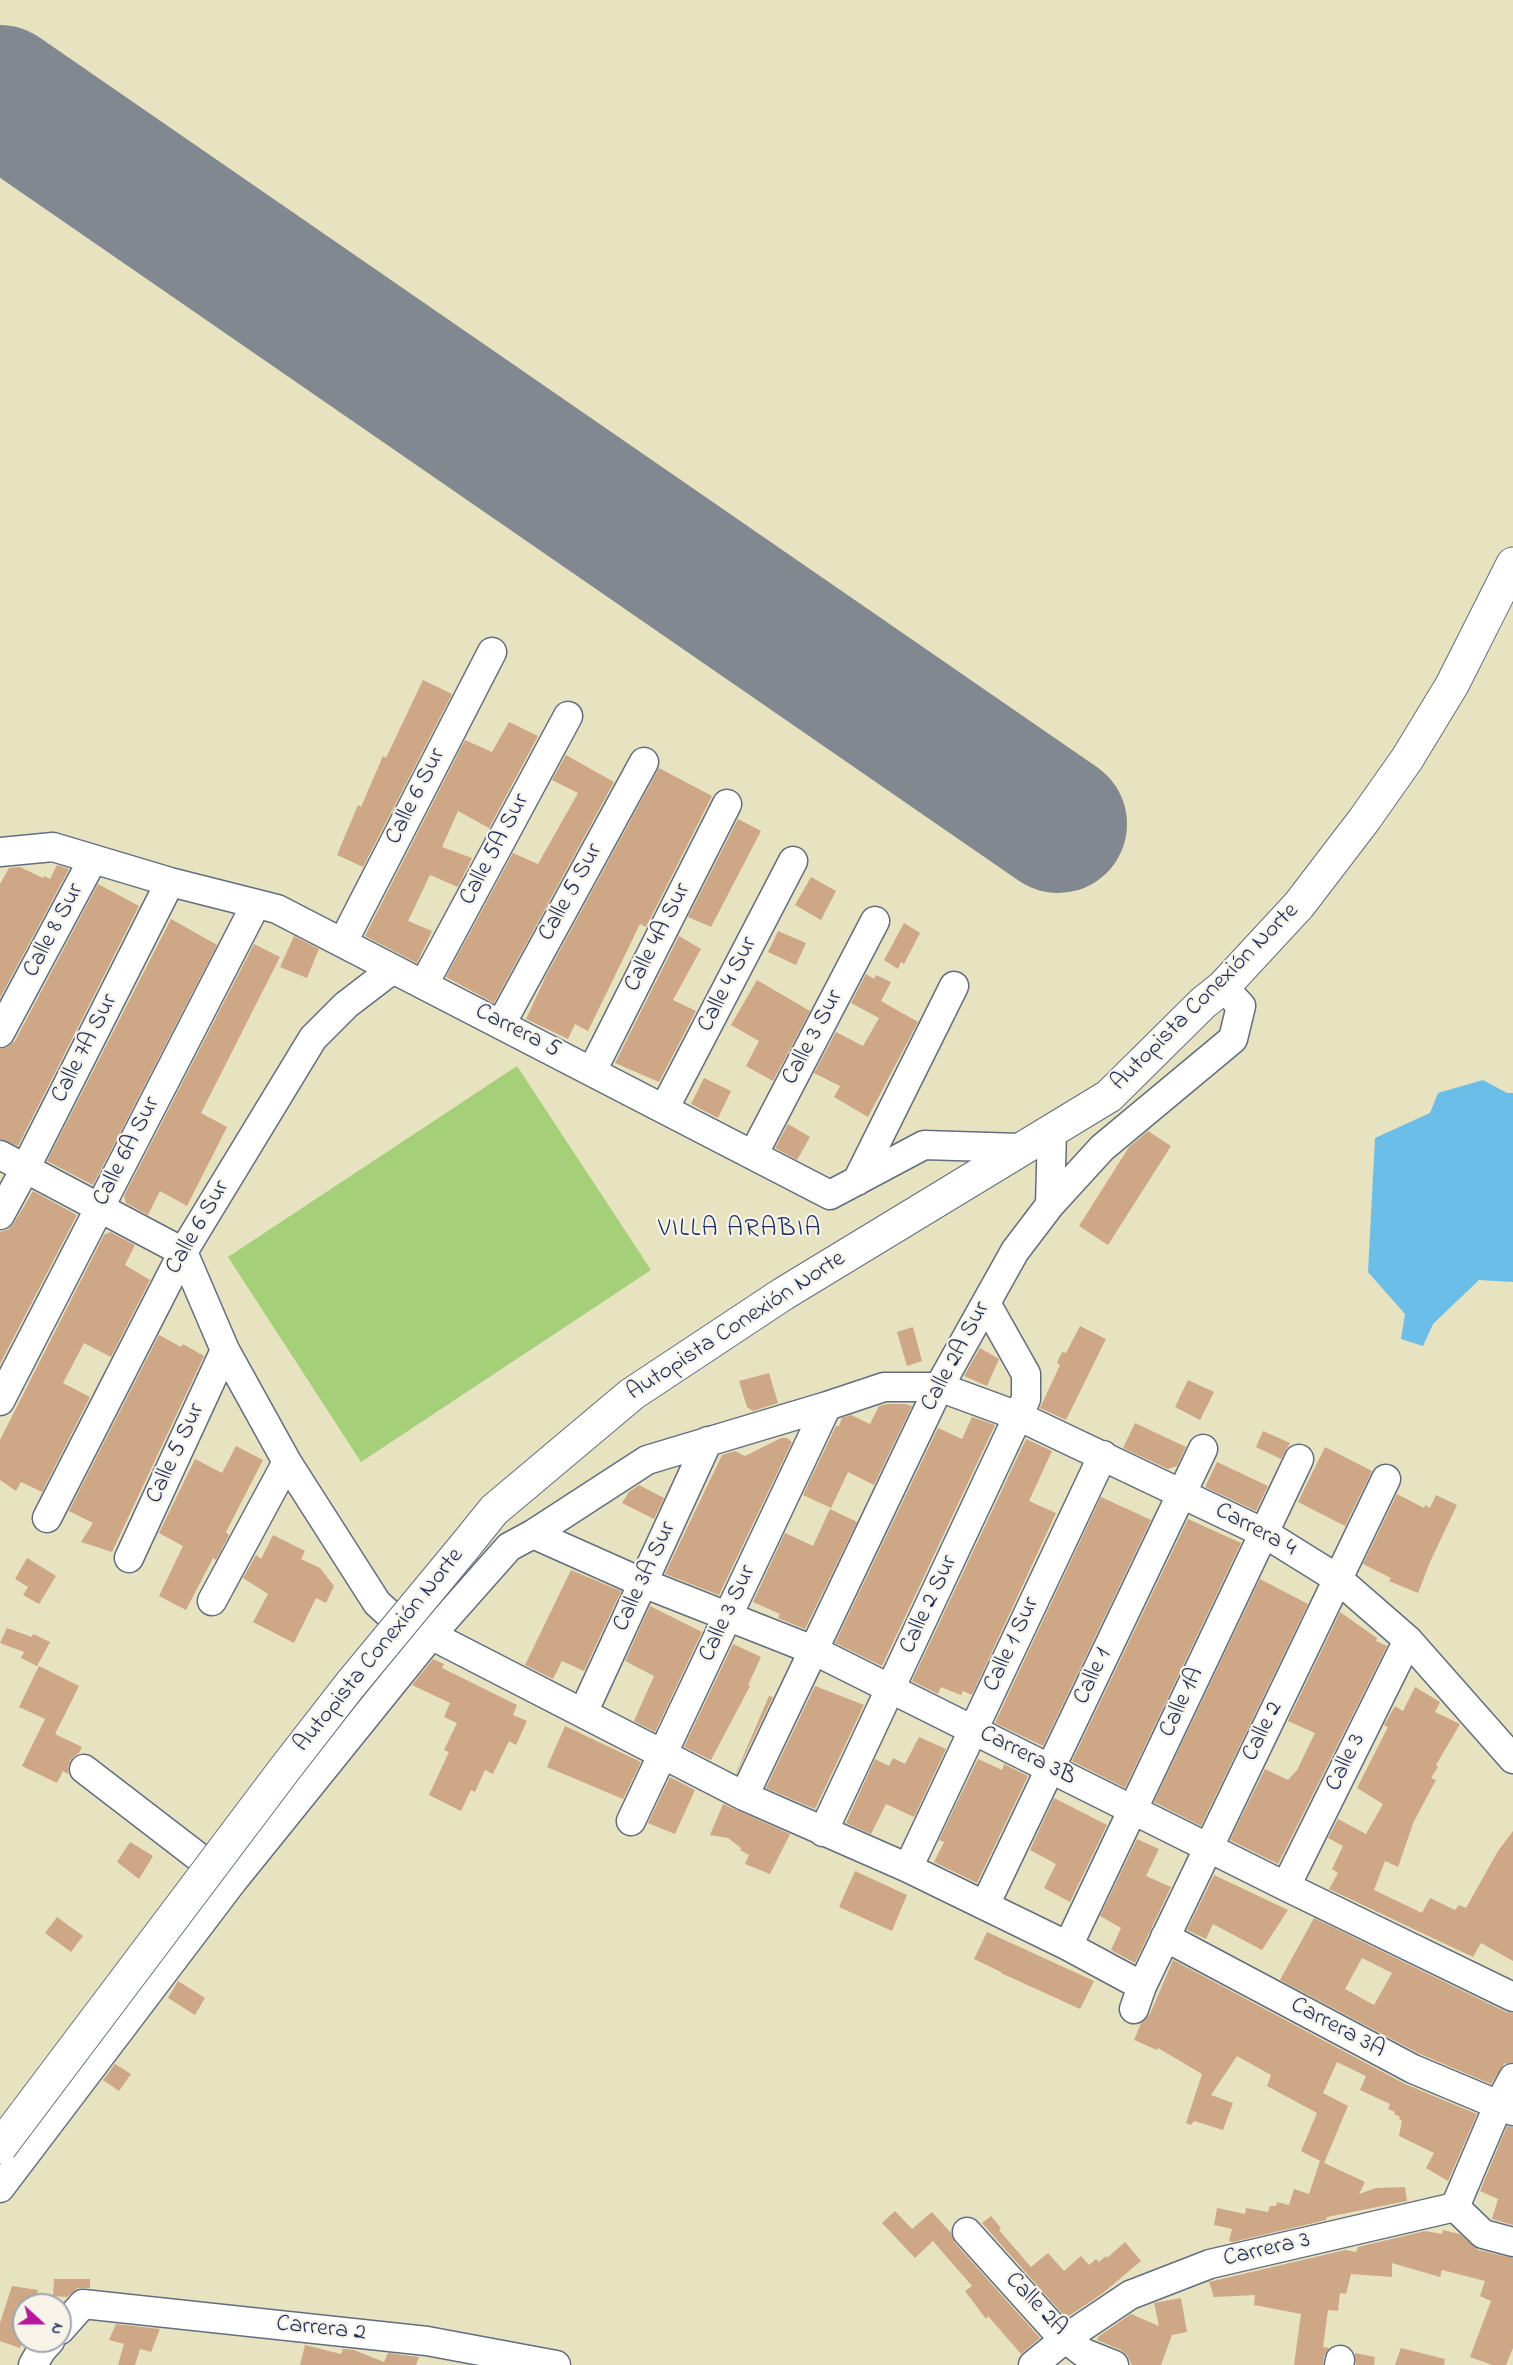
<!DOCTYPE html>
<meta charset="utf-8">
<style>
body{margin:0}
#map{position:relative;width:1513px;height:2365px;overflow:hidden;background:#e7e2c0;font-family:"Indie Flower",sans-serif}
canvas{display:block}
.north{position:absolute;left:12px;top:2293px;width:60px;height:60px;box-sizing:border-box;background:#f7f3e8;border:2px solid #9fa5b1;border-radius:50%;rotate:111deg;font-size:16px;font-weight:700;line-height:24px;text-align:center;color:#1b2f5e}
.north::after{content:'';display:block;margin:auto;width:21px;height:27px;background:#b5179e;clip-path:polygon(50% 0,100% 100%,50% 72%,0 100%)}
</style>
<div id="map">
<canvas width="1513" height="2365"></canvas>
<div class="north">N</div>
</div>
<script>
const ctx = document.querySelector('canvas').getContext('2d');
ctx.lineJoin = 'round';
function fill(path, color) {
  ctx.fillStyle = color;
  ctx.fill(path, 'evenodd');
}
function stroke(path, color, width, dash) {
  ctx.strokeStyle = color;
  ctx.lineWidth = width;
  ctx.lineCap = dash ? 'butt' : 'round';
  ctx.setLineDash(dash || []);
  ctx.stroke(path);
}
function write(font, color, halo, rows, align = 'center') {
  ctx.font = font + ' "Indie Flower",sans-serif';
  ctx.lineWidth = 4.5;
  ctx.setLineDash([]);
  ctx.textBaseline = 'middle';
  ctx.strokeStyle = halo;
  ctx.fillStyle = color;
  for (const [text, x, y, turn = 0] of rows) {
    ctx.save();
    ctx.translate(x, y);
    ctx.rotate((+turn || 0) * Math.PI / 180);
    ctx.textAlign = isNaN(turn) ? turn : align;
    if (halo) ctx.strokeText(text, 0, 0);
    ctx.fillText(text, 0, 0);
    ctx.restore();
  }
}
const green = new Path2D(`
 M517 1066 651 1270 361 1462 228 1257Z`);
const water = new Path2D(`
 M1483 1080 1507 1093H1513V1282L1479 1280 1433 1324 1423 1346 1401 1339 1405 1314 1368 1272 1375 1138 1430 1113 1438 1093Z`);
const runway = new Path2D(`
 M0 94 1058 824`);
const building = new Path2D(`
 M423 680 452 694 363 867 337 855 358 805 361 807 383 756 386 758Z
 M509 722 538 736 489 828 458 811 442 847 472 858 458 887 430 875 408 921 432 931 417 963 365 936 465 740 492 752Z
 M566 755 614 782 494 1003 446 977 513 853 538 864 578 793 552 780Z
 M659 768 712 796 646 927 640 924 588 1031 575 1024 568 1039 526 1019 546 976Z
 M738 819 761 831 711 927 688 917Z
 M57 865 69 869 0 998V884L9 868 20 867 43 878 44 876 50 879Z
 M811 877 836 891 821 920 795 905Z
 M98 884 139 906 18 1146 0 1139V1049L8 1047 15 1041Z
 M171 919 217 945 93 1185 47 1161Z
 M904 923 920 933 904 964 901 962 898 969 884 960Z
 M778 931 806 943 796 965 768 952Z
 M294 936 319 949 307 978 280 967Z
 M679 936 701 949 673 1000 696 1011 659 1082 615 1063Z
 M254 944 280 957 201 1113 227 1127 187 1206 160 1191 148 1215 126 1203 124 1196Z
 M866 974 874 979 876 975 891 982 881 1001 918 1022 868 1117 834 1097 840 1086 814 1073 836 1032 863 1046 879 1018 851 1003Z
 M757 980 810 1011 773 1081 746 1066 759 1041 731 1025Z
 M704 1078 731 1091 718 1118 691 1104Z
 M788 1124 810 1137 797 1160 775 1148Z
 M1148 1131 1171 1146 1108 1245 1079 1226 1129 1147Z
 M33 1191 77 1215 0 1364V1232L9 1229 14 1223Z
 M110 1232 135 1245 125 1265 150 1280 111 1357 84 1343 63 1383 90 1397 42 1492 21 1482 16 1491 0 1480V1440L104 1235Z
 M1080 1326 1106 1339 1066 1420 1040 1408 1060 1365 1057 1363 1062 1352 1066 1353Z
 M913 1327 922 1361 907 1366 897 1332Z
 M159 1335 181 1347 183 1344 204 1356 112 1552 81 1542 93 1523 69 1511Z
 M980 1348 999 1359 987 1386 964 1376Z
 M769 1373 778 1403 753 1411 747 1407 739 1381Z
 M1188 1380 1214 1392 1200 1420 1175 1407Z
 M887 1404H905L912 1406 874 1485 848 1472 831 1508 803 1495 836 1426H839L842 1418 851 1415 870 1424 879 1406Z
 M972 1417 995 1425 882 1666 835 1643 938 1428 962 1439Z
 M1135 1423 1186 1447 1177 1466 1168 1469 1123 1448Z
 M1263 1431 1290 1443 1281 1459 1256 1447Z
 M781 1438H787L792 1442 719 1595 665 1574 722 1455 735 1451 745 1456Z
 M1026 1439 1052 1451 1029 1501 1056 1513 972 1695 963 1691 961 1695 941 1687 938 1694 912 1681Z
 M236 1446 263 1460 226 1532 229 1535 216 1560 213 1558 186 1610 159 1596 183 1546 159 1533 195 1459 222 1473Z
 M1325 1447 1372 1471 1345 1526 1298 1502Z
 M1217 1462 1268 1486 1256 1511 1205 1487Z
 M639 1485 664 1498 654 1519 622 1503 629 1492Z
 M1397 1494 1424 1508 1425 1505 1430 1508 1436 1495 1457 1505 1430 1562 1418 1593 1389 1581 1391 1578 1363 1564Z
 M1101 1497 1151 1520 1043 1746 995 1723Z
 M830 1509 857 1522 805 1629 778 1618 780 1614 753 1602 785 1533 813 1546Z
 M1188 1519 1241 1543 1125 1788 1072 1761Z
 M273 1535 305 1551 301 1559 320 1568 334 1586 326 1603 316 1598 294 1643 253 1622 268 1594 243 1578 256 1555 261 1559Z
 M27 1558 56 1576 39 1604 23 1595 28 1587 15 1579Z
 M571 1570 621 1591 584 1671 562 1661 553 1679 525 1665Z
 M1260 1579 1308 1604 1201 1826 1154 1802Z
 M650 1606 702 1632 655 1732 634 1721 654 1676 625 1661Z
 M1340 1612 1377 1638 1376 1641 1387 1646 1278 1864 1230 1840 1265 1769 1288 1780 1297 1770 1315 1733 1288 1721Z
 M7 1628 32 1637 33 1634 50 1642 37 1666 21 1658 24 1652 0 1643Z
 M733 1644 761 1657 748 1685 750 1686 711 1760 684 1747Z
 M433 1659 444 1664 442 1668 517 1705 513 1715 527 1721 516 1745 509 1741 493 1774 485 1770 475 1792 471 1790 461 1811 429 1795 449 1752 444 1750 457 1723 444 1717 450 1703 412 1685Z
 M39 1666 79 1686 55 1734 82 1747 79 1753 71 1759 68 1766V1774L63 1771 57 1783 22 1766 45 1719 19 1707Z
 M815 1686 864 1705 815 1809 766 1788Z
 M1415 1687 1440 1702 1435 1712 1460 1724 1436 1765 1438 1767 1431 1778 1436 1780 1414 1821 1398 1867 1385 1861 1374 1890 1422 1913 1430 1898 1455 1910 1459 1905 1466 1908 1498 1851 1513 1831V1961L1481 1943 1473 1957 1329 1889 1338 1873 1332 1869 1343 1846 1328 1838 1338 1819 1366 1834 1383 1804 1357 1788 1388 1727 1384 1725 1395 1706 1403 1711Z
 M769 1696 773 1697 736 1774V1773Z
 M565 1726 641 1762 623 1799 547 1767Z
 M919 1737 946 1749 914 1817 886 1804 871 1834 846 1823 875 1759 889 1766 893 1758 905 1764Z
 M978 1759 1002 1770 1004 1764 1028 1776 977 1883 934 1862 944 1842 939 1840Z
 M670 1777 695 1790 675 1834 648 1823Z
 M1054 1798 1107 1825 1070 1902 1044 1888 1056 1864 1030 1850Z
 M723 1804 790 1834 770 1874 745 1864 749 1855 740 1850 741 1848 728 1838 710 1835Z
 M1137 1839 1159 1849 1146 1876 1171 1887 1135 1963 1111 1950 1121 1928 1100 1916Z
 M130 1842 153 1856 139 1879 117 1862Z
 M855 1871 907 1895 892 1931 839 1907Z
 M1214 1875 1288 1910 1262 1950 1213 1924 1206 1939 1187 1930Z
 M57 1917 83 1936 71 1952 45 1933Z
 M1314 1918 1506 2012 1513 2013V2062L1504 2064 1491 2084 1420 2054 1280 1980ZM1362 1958 1392 1973 1374 2005 1345 1989Z
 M987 1932 1094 1981 1080 2009 1001 1973V1972L974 1959Z
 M1173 1960 1405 2084 1477 2114 1448 2181 1426 2168 1434 2153 1399 2136 1402 2121 1399 2119 1400 2117 1394 2114 1395 2112 1388 2109 1390 2104 1360 2090 1366 2076 1337 2062 1323 2093 1348 2106 1324 2163 1301 2151 1317 2113 1267 2086 1271 2075 1237 2056 1211 2095 1233 2103 1223 2130 1194 2121 1191 2125 1186 2123 1202 2074 1158 2048 1157 2050 1134 2040 1141 2023 1150 2014Z
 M178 1981 205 1998 195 2015 168 1998Z
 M115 2064 131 2074 119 2091 103 2080Z
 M1507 2126 1513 2127V2225L1492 2219 1498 2199 1480 2191Z
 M1320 2161 1365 2182 1359 2194 1376 2188 1405 2187 1407 2201 1327 2217 1326 2220 1233 2242 1229 2241 1232 2229 1214 2225 1217 2208 1245 2214 1246 2208 1268 2212 1270 2206H1276L1277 2202 1289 2205 1294 2189 1309 2194Z
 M895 2211 912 2229 932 2212 951 2233 955 2243 1040 2338 1021 2354 988 2316 986 2319 965 2291 972 2286 933 2241 915 2258 882 2223Z
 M991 2216 1001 2228 999 2230 1031 2267 1048 2253 1064 2271 1081 2256 1089 2265 1096 2259 1099 2262 1106 2256 1107 2258 1125 2242 1141 2261 1103 2293 1066 2318 982 2223Z
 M1443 2230 1460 2234 1478 2250 1513 2258V2348L1506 2365H1492L1470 2357 1491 2301 1480 2296 1485 2281 1442 2270 1440 2277 1392 2263V2277L1351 2274 1346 2294 1340 2293 1338 2311 1328 2310 1323 2347 1329 2348 1324 2356 1323 2365H1294L1301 2314 1254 2305 1255 2295 1214 2297 1209 2282 1345 2250 1356 2252 1358 2247 1425 2231 1442 2234Z
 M54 2279H90V2288H78L67 2297 53 2296Z
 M12 2286 38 2290 34 2305H24V2335L20 2348 0 2341V2323Z
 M1181 2298 1187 2332 1172 2335 1161 2365H1132L1127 2355 1121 2350 1097 2340 1099 2336 1131 2314 1159 2326 1154 2303Z
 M116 2324 160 2329 151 2352 140 2349 135 2365H118L124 2344 109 2340Z
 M305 2345 341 2354 343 2349 354 2350 384 2362 388 2353 419 2357 416 2365H300Z
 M1401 2348 1445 2359 1444 2365H1395Z
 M1355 2353 1375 2357 1374 2365H1356Z`);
const minor = new Path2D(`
 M0 852 53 847 170 882 277 909 830 1195 924 1145 1020 1148
 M343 942 492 652
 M424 984 568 716
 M501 1024 644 762
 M0 1033 93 859
 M592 1071 727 804
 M664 1109 793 861
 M0 1155 183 1252 225 1350 287 1462 377 1603 388 1613 744 1796 908 1868 1068 1946 1142 1986
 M753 1155 875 921
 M857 1181 954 986
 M1050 1205 1052 1131
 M0 1215 25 1169 170 882
 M0 1401 256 904
 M47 1518 183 1252 313 1038 346 1005 393 969
 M533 1534 643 1583 813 1650 1287 1887 1513 1997
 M129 1558 225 1350
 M212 1601 287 1462
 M583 1713 708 1441
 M84 1769 227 1879
 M744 1796 939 1387 1015 1251 1050 1205 1102 1148 1233 1039 1241 1006 1223 987
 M631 1821 827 1406
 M823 1832 1026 1399V1374L986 1303
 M908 1868 1103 1455
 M1286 1886 1408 1640
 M985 1905 1203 1449
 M1165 1937 1413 2069 1513 2111
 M1068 1946 1299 1459
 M1134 2009 1142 1986 1386 1479
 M0 2188 232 1882 432 1634 509 1547 533 1534 647 1460 827 1406 884 1387H939L1018 1416 1264 1533 1338 1579 1408 1640 1513 1759
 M1455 2207 1498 2106 1513 2078
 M967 2232 1057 2332 1084 2353 1114 2365
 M60 2330 83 2304 427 2341 556 2365
 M33 2365 41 2351 50 2341
 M1033 2365 1066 2338 1130 2295 1210 2264 1455 2207 1483 2234 1513 2242
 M1339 2365 1340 2360`);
const highway = new Path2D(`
 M465 1546 494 1510 632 1394 783 1294 1109 1096 1203 1003 1223 987 1299 905 1364 820 1407 759 1452 685 1513 564`);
const highwayBridge = new Path2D(`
 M0 2147 284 1770 350 1685 465 1546`);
const streetNames = [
 ["Calle 6 Sur",417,797,-63],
 ["Calle 5A Sur",496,850,-62],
 ["Calle 5 Sur",572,893,-61],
 ["Calle 8 Sur",55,931,-62],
 ["Calle 4A Sur",659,938,-63],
 ["Calle 4 Sur",729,985,-63],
 ["Autopista Conexión Norte",1206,998,-45],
 ["Carrera 5",517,1032,27],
 ["Calle 3 Sur",814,1038,-62],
 ["Calle 7A Sur",86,1049,-63],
 ["Calle 6A Sur",128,1152,-63],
 ["Calle 6 Sur",199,1228,-60],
 ["Autopista Conexión Norte",737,1327,-33],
 ["Calle 2A Sur",957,1357,-62],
 ["Calle 5 Sur",177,1454,-65],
 ["Carrera 4",1255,1531,28],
 ["Calle 3A Sur",646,1577,-65],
 ["Calle 2 Sur",930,1605,-65],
 ["Calle 3 Sur",729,1614,-65],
 ["Calle 1 Sur",1013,1645,-65],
 ["Autopista Conexión Norte",380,1651,-51],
 ["Calle 1",1094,1677,-65],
 ["Calle 1A",1183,1703,-65],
 ["Calle 2",1264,1732,-64],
 ["Carrera 3B",1027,1757,27],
 ["Calle 3",1347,1763,-64],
 ["Carrera 3A",1337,2029,28],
 ["Carrera 3",1267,2251,-13],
 ["Calle 2A",1035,2305,46],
 ["Carrera 2",321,2330,6]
];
const neighbourhoodNames = [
 ["VILLA ARABIA",740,1231]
];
fill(green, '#a6cf7a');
fill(water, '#6bbee7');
stroke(runway, '#81888f', 138);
fill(building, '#cea786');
stroke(minor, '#626e80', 31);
stroke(highway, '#626e80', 35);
stroke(minor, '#fff', 28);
stroke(highway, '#fff', 33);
stroke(highwayBridge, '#626e80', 35, []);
stroke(highwayBridge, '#fff', 33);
write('24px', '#1b2f5e', '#f7f3e8', streetNames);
ctx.letterSpacing = '1.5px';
write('26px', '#1b2f5e', '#f7f3e8', neighbourhoodNames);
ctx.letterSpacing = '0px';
</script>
